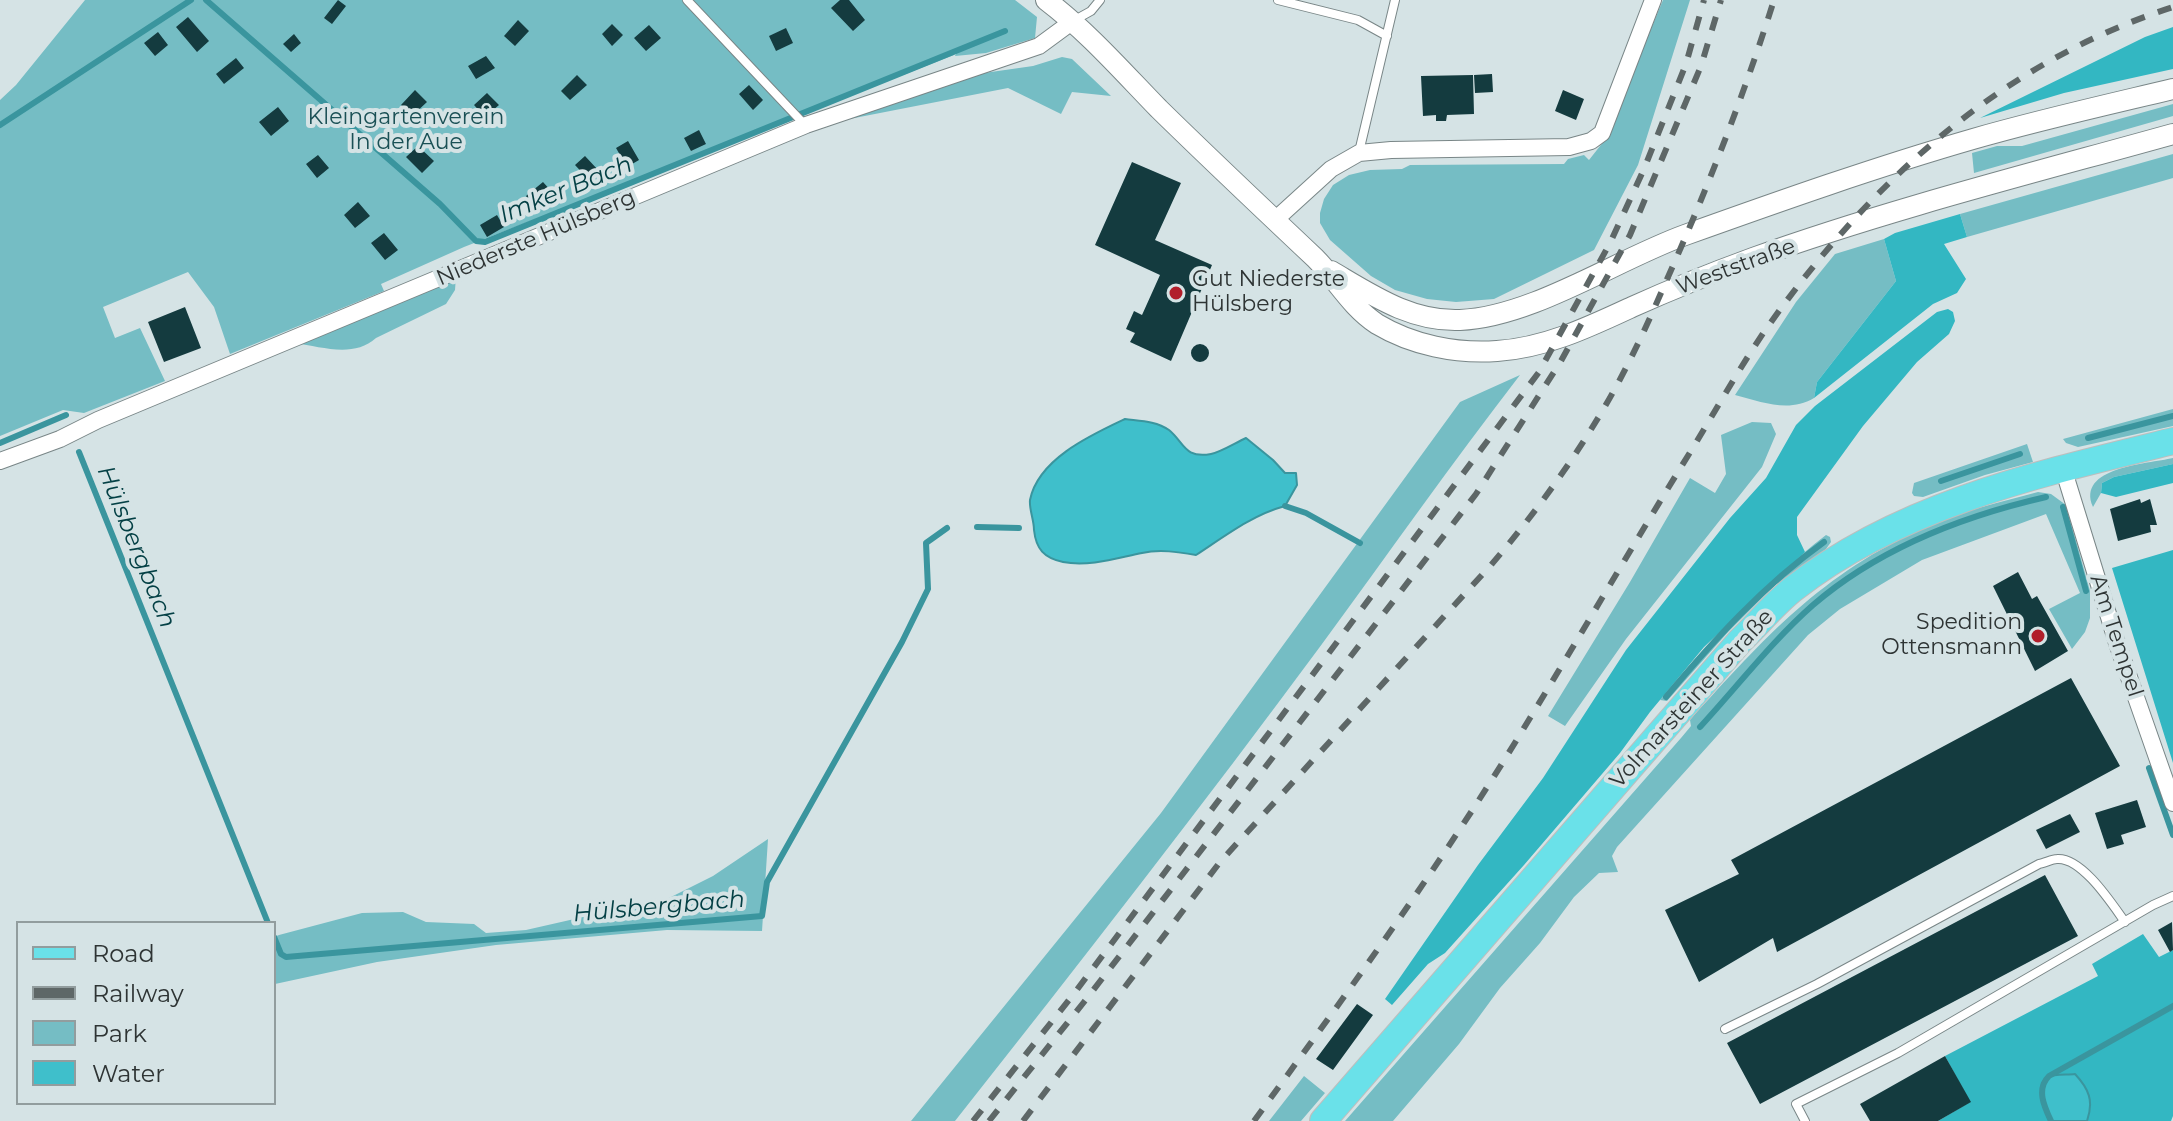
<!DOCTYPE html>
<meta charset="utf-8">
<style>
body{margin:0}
#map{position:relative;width:2173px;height:1121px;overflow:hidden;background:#d5e3e5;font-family:Montserrat,sans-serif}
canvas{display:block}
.legend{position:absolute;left:16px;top:921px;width:260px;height:184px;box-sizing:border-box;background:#d5e3e5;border:2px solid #929d9e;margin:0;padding:10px 14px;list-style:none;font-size:24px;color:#2e3434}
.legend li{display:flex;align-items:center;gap:16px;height:40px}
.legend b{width:40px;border:2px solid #929d9e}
</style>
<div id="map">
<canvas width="2173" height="1121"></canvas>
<ul class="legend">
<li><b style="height:10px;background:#6ae1e9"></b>Road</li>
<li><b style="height:10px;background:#5e6767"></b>Railway</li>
<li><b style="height:22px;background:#75bdc4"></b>Park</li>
<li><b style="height:22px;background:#3fbfcb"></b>Water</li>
</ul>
</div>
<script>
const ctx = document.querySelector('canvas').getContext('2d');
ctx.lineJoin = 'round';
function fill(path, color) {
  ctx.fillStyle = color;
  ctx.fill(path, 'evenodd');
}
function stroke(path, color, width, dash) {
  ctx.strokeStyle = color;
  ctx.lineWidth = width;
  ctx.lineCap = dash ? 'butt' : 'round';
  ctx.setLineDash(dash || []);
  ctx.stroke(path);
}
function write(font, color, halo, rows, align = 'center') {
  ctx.font = font + ' Montserrat,sans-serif';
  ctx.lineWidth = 8;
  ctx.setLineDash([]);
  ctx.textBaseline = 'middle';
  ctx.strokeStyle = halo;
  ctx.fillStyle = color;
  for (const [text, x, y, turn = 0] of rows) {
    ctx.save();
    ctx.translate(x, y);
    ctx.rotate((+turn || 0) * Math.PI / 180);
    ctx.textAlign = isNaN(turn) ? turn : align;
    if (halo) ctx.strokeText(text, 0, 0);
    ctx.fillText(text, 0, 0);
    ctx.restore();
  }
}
const green = new Path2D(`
 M85 0H1015L1037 17 1035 38 986 53 955 56 957 51 954 55 464 247 381 284 384 291 230 354 214 307 188 272 103 307 115 338 140 328 165 381 84 413 63 410 0 436V100L16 85Z
 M1663 0H1690L1638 165 1594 250 1494 299 1456 302 1427 299 1395 290 1371 276 1330 240 1320 223V213L1324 199 1333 185 1349 175 1370 170 1402 169 1410 165 1564 164 1568 159 1584 155 1589 160 1604 141Z
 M1062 57 1072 59 1111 96 1072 92 1061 114 1008 88 839 121 984 73 1033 66Z
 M2173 104V116L1974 173 1972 153 1997 146H2022Z
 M2173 154V178L1967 237 1960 214Z
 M1884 239 1896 281 1817 382 1814 398C1789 413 1762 402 1735 395L1796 302 1835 254Z
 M456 276 455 290 446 304 376 338C354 358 322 347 295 343Z
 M1520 375C1452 463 1388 554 1322 644 1203 805 1079 964 955 1121H911L1161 813 1460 402Z
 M2173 409V426L2078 447 2066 443 2063 439Z
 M1752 422 1771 423 1776 434 1762 467 1626 639 1565 726 1548 716 1630 582 1690 478 1715 493 1726 474 1721 435Z
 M2027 444 2033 462 1985 475 1923 497 1914 496 1912 493 1914 483Z
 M2173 458V464L2114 477 2102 483 2101 493 2093 507C2076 467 2147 464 2173 458Z
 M2038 492 2051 494 2066 505 2090 591V618L2085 632 2072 649 2049 609 2080 593 2046 514 1922 560 1840 609 1808 635 1617 847 1612 856 1618 872 1599 873 1574 897 1540 943 1500 988 1459 1044 1393 1121H1345L1681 738 1691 726 1690 720C1764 638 1822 573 1926 527 1961 511 2001 502 2038 492Z
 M1826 535 1830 537 1831 542 1826 549 1785 581 1776 584 1729 631 1667 701 1660 700C1710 640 1764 583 1826 535Z
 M768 839 762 931 667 930 496 945 377 962 275 984 274 980V937L279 935 362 913 403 912 426 922 474 924 486 933 526 930 671 897 713 876Z
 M1304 1076 1325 1093 1301 1121H1269Z`);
const forest = new Path2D(`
 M2173 27V69L2064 93 1980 118 2145 37Z
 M1960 214 1967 237 1944 244 1966 279 1957 293 1933 304 1814 398 1817 382 1896 281 1884 239 1895 233Z
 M1948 309 1953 312 1955 321 1949 334 1917 362 1863 426 1797 517V535L1805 552 1704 647 1650 712 1620 753 1524 865 1445 953 1428 964 1392 1005 1385 999 1478 865 1543 778 1626 650 1730 518 1766 478 1796 425 1815 406 1937 312Z
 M2173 464V483L2116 497 2101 493 2102 483 2114 477Z
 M2173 550V763L2112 568Z
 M2143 934 2159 957 2173 950V1116L2171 1121H1938L1970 1102 1945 1056 2098 976 2092 964Z`);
const water = new Path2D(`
 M1125 419C1140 421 1156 421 1169 430 1184 442 1184 459 1211 454 1221 452 1235 443 1246 438L1273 460 1285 473H1296L1297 485 1285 506C1252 515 1225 536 1196 555 1178 552 1160 549 1142 553 1117 558 1089 567 1063 562 1044 558 1036 549 1034 530 1034 520 1029 509 1030 500 1038 459 1091 435 1125 419Z
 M2075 1074C2089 1089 2094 1101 2087 1121H2051C2046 1111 2033 1085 2048 1077 2054 1074 2067 1075 2075 1074Z`);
const stream = new Path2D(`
 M206 0 440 204 476 241 485 242 1005 31
 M0 125 191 0
 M2088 438 2173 416
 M0 443 66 415
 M79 452 268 923
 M1941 481 2020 454
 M1285 506 1306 513 1360 543
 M2063 507 2086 591
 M977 527 1019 528
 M1666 697C1713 641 1764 585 1824 542
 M1700 727C1737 687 1772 641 1813 605 1878 549 1963 516 2046 497
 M2149 768 2173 835
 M274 937 281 954 286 957 762 916 767 882 902 642 928 589 926 543 947 528
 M2051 1121C2044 1106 2036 1089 2049 1076L2173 1006`);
const building = new Path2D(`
 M338 0 346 6 332 24 324 18Z
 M840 0H849L865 20 853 31 831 8Z
 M188 17 209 41 197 52 176 27Z
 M518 20 529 31 515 46 504 36Z
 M612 24 623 35 612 46 602 34Z
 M649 25 661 38 646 51 634 38Z
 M786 28 793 43 776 51 769 36Z
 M158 32 168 45 155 56 144 43Z
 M294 34 301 43 291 52 283 44Z
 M486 56 495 68 476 79 468 66Z
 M236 58 244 68 224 84 216 74Z
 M1492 74 1493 92 1475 93 1474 75Z
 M577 75 587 85 570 100 561 91Z
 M1473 75 1474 114 1447 115 1446 121H1436V115L1423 116 1421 76Z
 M749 85 763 100 753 110 739 94Z
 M415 90 427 102 412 116 401 105Z
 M1563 90 1584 99 1576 120 1555 111Z
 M487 93 499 105 485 117 474 105Z
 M278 107 289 121 271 136 259 122Z
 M699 130 706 144 691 151 684 138Z
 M628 141 639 160 627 167 616 148Z
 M418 146 434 161 422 173 406 157Z
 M318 155 329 168 317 178 306 164Z
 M585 156 599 171 589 180 575 165Z
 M1132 162 1181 183 1155 240 1212 265 1171 361 1130 342 1135 333 1126 329 1134 311 1142 315 1160 275 1095 245Z
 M543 182 552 192 534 207 526 196Z
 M358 202 370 216 355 228 344 215Z
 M497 215 504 227 487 237 480 225Z
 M384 233 398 250 385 260 371 243Z
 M185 307 201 348 164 362 148 322Z
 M1191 353a9 9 0 1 1 18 0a9 9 0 1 1-18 0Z
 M2140 499 2141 503 2150 499 2157 525H2150L2151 532 2118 541 2110 509Z
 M2018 572 2032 599 2037 596 2068 651 2035 671 1993 586Z
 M2071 678 2120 766 1777 952 1773 938 1699 982 1665 910 1739 874 1731 860Z
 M2137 800 2146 827 2121 835 2124 844 2107 849 2095 813Z
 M2070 814 2080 832 2046 849 2036 830Z
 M2045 875 2078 936 1760 1104 1727 1043Z
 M2172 922 2173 950 2170 952 2158 930Z
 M1357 1004 1373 1015 1333 1070 1316 1059Z
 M1945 1056 1971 1102 1938 1121H1870L1860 1104Z`);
const service = new Path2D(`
 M687 0 805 125
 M1278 0 1358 20 1387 36
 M1073 21 1091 11 1100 0
 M1359 152 1395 0
 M1725 1029 1817 984 2039 864C2045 863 2052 859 2057 859 2082 857 2112 904 2125 922
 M1805 1121 1796 1104 1898 1053 2153 905 2173 896`);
const minor = new Path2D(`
 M1275 220 1331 169 1359 153 1391 150 1569 147 1591 141 1602 133 1653 0
 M0 461 60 439 98 420 806 125 1039 46 1073 21
 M2063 468 2117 643 2173 803`);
const tertiary = new Path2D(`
 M1046 0C1088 32 1122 71 1159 109 1210 159 1263 209 1315 258 1337 280 1350 306 1377 324 1412 345 1456 354 1497 351 1545 348 1589 327 1632 307 1672 289 1712 273 1753 258 1890 209 2033 173 2173 134
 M1331 271C1372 295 1411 322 1460 320 1532 317 1616 260 1685 235 1780 201 1876 167 1973 139 2039 120 2106 105 2173 89`);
const primary = new Path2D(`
 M1323 1121 1740 641C1758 624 1774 604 1793 589 1901 504 2042 473 2173 441`);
const rail = new Path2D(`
 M973 1121 1076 991 1539 372 1610 243 1644 169 1686 64 1704 0
 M989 1121 1084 1002 1476 494 1561 361 1630 235 1701 66 1721 0
 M1023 1121 1220 862 1491 565C1532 517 1569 467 1601 413 1627 370 1648 323 1668 277 1708 187 1744 95 1774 0
 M1254 1121C1350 989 1446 858 1530 718 1585 628 1638 536 1694 446 1717 408 1739 369 1764 332 1867 185 1999 63 2173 7`);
const markers = [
 [1176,293,8,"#b11e2a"],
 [2038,636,8,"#b11e2a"]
];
const parkNames = [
 ["Kleingartenverein",406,118],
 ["In der Aue",406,143]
];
const streetNames = [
 ["Niederste Hülsberg",536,238,-23],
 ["Weststraße",1736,267,-20],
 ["Am Tempel",2116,636,72],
 ["Volmarsteiner Straße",1692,699,-48]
];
const poiNames = [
 ["Gut Niederste",1192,280],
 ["Hülsberg",1192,305],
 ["Spedition",2022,623,"right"],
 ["Ottensmann",2022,648,"right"]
];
const waterNames = [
 ["Imker Bach",566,190,-22],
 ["Hülsbergbach",136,547,68],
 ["Hülsbergbach",659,907,-5]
];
fill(green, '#75bdc4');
fill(forest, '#33b7c2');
fill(water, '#3fbfcb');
stroke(water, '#3a959e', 2);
stroke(stream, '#3a959e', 6);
fill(building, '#143b3f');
stroke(service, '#798687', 10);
stroke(minor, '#798687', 18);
stroke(tertiary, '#798687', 22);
stroke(primary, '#bcbebe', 28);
stroke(service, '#fff', 8);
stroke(minor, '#fff', 16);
stroke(tertiary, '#fff', 20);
stroke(primary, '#6ae1e9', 26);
stroke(rail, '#5e6767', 6, [14, 14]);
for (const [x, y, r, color] of markers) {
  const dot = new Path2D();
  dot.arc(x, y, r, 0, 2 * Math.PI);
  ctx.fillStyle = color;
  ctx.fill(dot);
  stroke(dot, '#d5e3e5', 3);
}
write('22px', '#1a5055', '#d5e3e5', parkNames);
write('22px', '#2e3434', '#d5e3e5', streetNames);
write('22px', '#2e3434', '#d5e3e5', poiNames, 'left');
write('italic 24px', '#044045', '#d5e3e5', waterNames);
</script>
